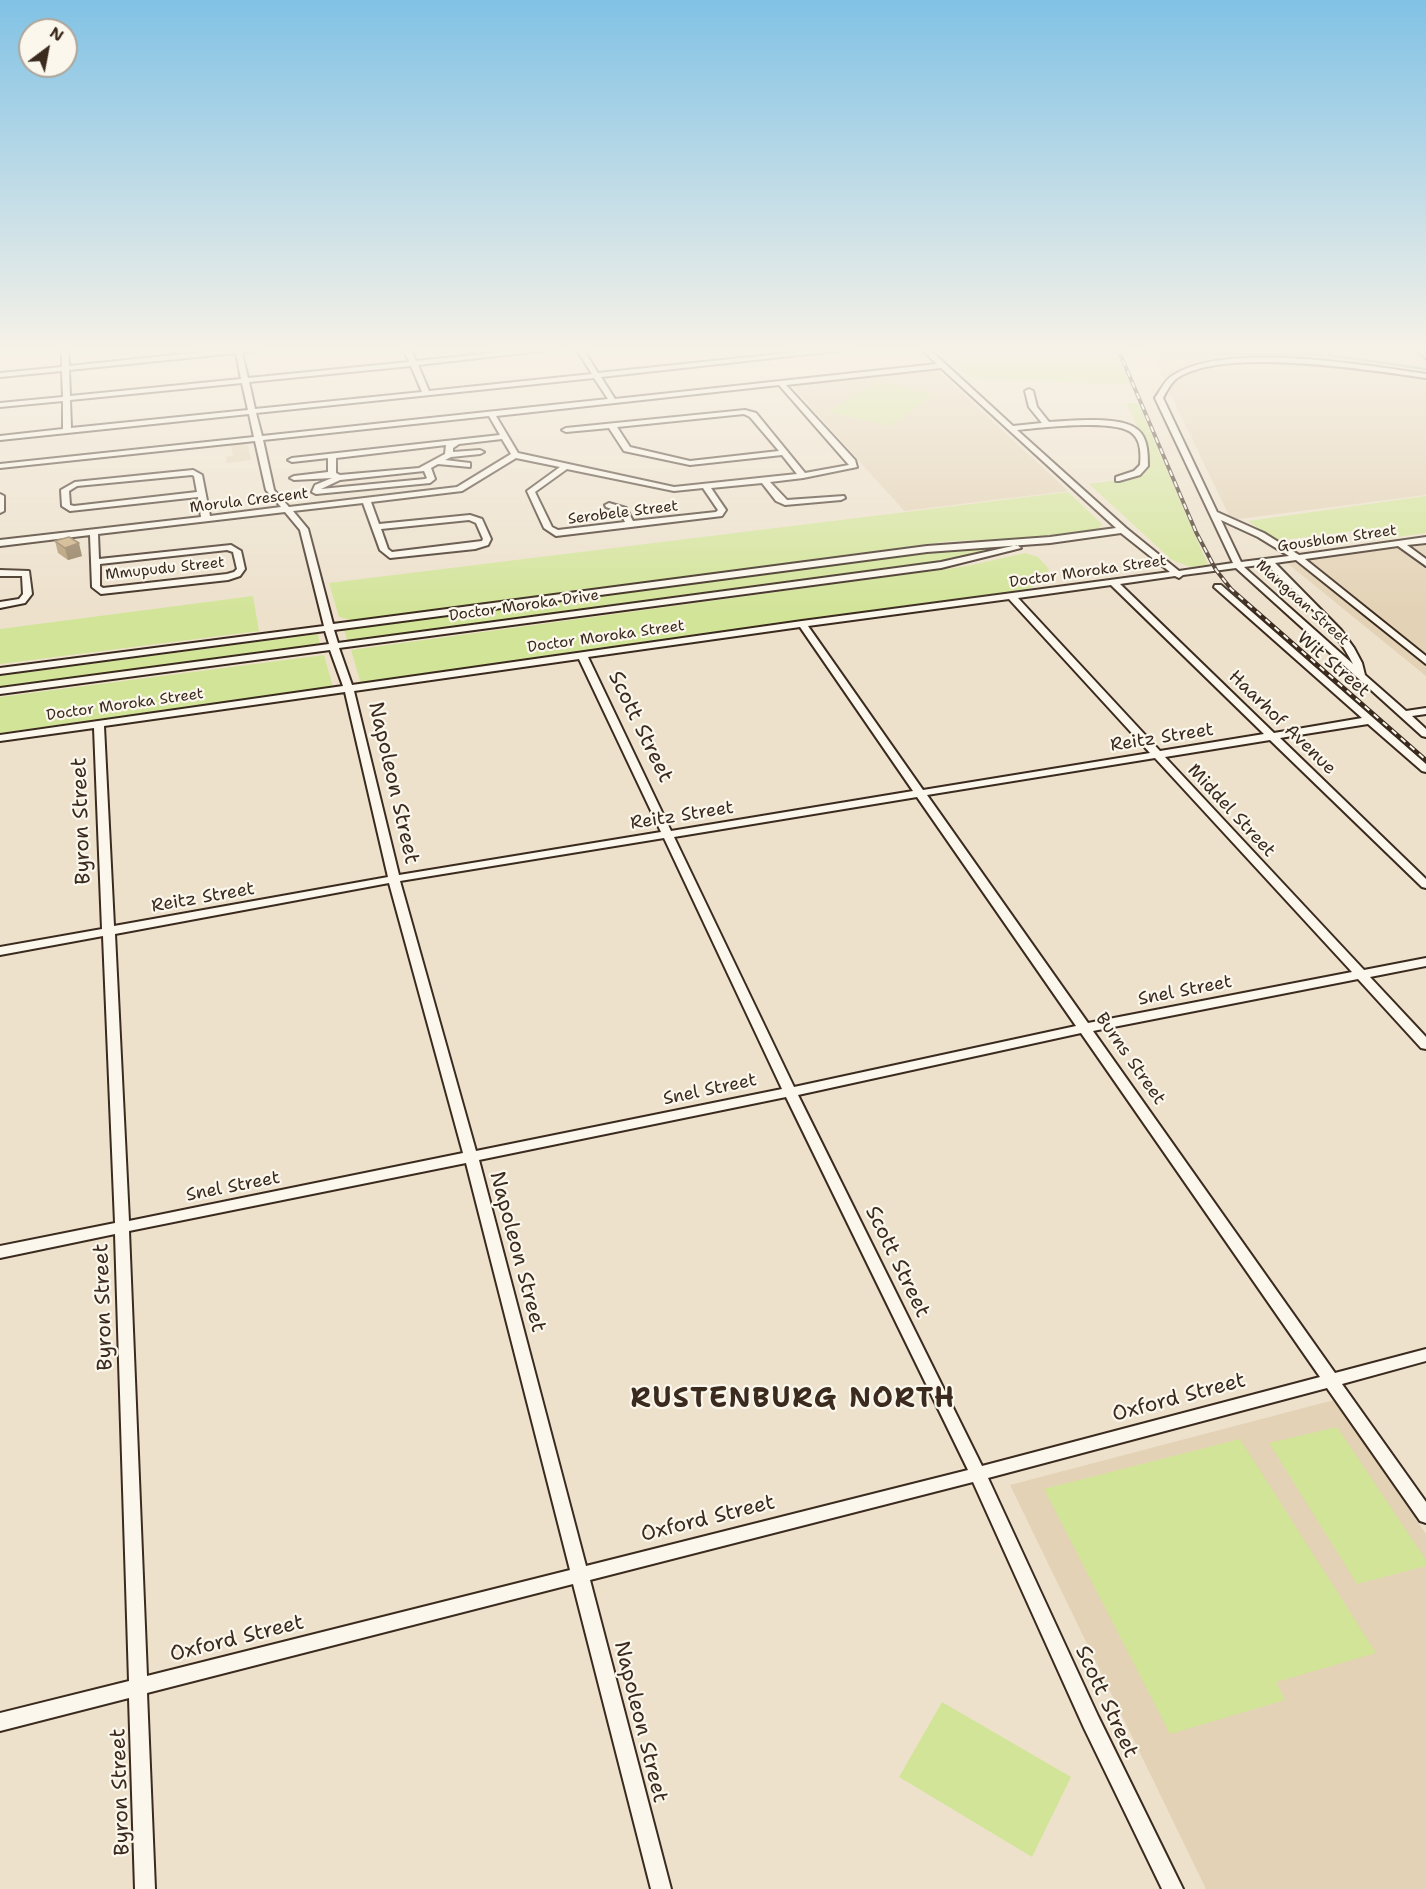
<!DOCTYPE html>
<style>
body{margin:0}
#map{position:relative;width:1426px;height:1889px;overflow:hidden;background:#ede1cc;font-family:"Shantell Sans",sans-serif}
canvas{display:block}
.north{position:absolute;left:18px;top:18px;width:60px;height:60px;box-sizing:border-box;background:#fbf7ec;border:2px solid #aea59a;border-radius:50%;rotate:32deg;font-size:16px;font-weight:700;line-height:24px;text-align:center;color:#3b2a1e}
.north::after{content:'';display:block;margin:auto;width:21px;height:27px;background:#3b2a1e;clip-path:polygon(50% 0,100% 100%,50% 72%,0 100%)}
</style>
<div id="map">
<canvas width="1426" height="1889"></canvas>
<div class="north">N</div>
</div>
<script>
const ctx = document.querySelector('canvas').getContext('2d');
ctx.lineJoin = 'round';
function fill(path, color) {
  ctx.fillStyle = color;
  ctx.fill(path, 'evenodd');
}
function stroke(path, color, width, dash) {
  ctx.strokeStyle = color;
  ctx.lineWidth = width;
  ctx.lineCap = dash ? 'butt' : 'round';
  ctx.setLineDash(dash || []);
  ctx.stroke(path);
}
function write(font, color, halo, rows, align = 'center') {
  ctx.font = font + ' "Shantell Sans",sans-serif';
  ctx.lineWidth = 4.5;
  ctx.setLineDash([]);
  ctx.textBaseline = 'middle';
  ctx.strokeStyle = halo;
  ctx.fillStyle = color;
  for (const [text, x, y, turn = 0] of rows) {
    ctx.save();
    ctx.translate(x, y);
    ctx.rotate((+turn || 0) * Math.PI / 180);
    ctx.textAlign = isNaN(turn) ? turn : align;
    if (halo) ctx.strokeText(text, 0, 0);
    ctx.fillText(text, 0, 0);
    ctx.restore();
  }
}
const built = new Path2D(`
 M1149 349H1426V495L1231 520Z
 M936 369 1068 491 904 511 792 386Z
 M242 443 248 445 251 460 227 463 226 457 233 456 231 445Z
 M1426 544V676L1287 563Z
 M1334 1400 1426 1534V1889H1206L1010 1485Z`);
const green = new Path2D(`
 M938 349H1115L1131 385 970 378Z
 M876 381 935 394 890 426 829 412Z
 M1127 403H1138L1208 565 1191 567 1172 560 1089 484 1125 479 1146 470 1149 455Z
 M1068 492 1102 524 1099 529 1022 539 950 541 355 621 339 617 329 583Z
 M1426 496V533L1383 539 1369 529 1275 541 1248 521Z
 M1014 546 958 559 348 642 344 630 949 550Z
 M1025 553 1038 557 1049 569 1041 582 1022 592 361 684 351 650 967 566Z
 M253 596 259 631 0 664V629Z
 M318 634 320 645 0 687V676Z
 M324 655 333 687 0 733V697Z
 M1337 1427 1426 1560V1566L1357 1584 1269 1443Z
 M1240 1439 1376 1653 1276 1682 1285 1700 1170 1734 1044 1489Z
 M942 1702 1071 1777 1032 1857 899 1777Z`);
const stream = new Path2D(`
 M1144 349 1158 353 1328 355 1426 369`);
const minor = new Path2D(`
 M62 349H68L69 366 232 349H260L242 353 248 378 409 362 404 349H411L416 361 530 349H558L418 365 429 391 592 374 576 349H583L598 373 827 349H854L601 377 615 399 937 364 921 349H929L1013 426 1042 423 1029 407 1025 391 1029 389 1033 391 1037 407 1049 422C1071 421 1121 415 1138 430 1148 438 1148 455 1148 466L1140 475 1119 481H1116V477L1134 471 1140 465C1141 456 1141 441 1133 434 1117 418 1040 428 1017 430L1126 528 1179 571 1233 563 1155 398C1160 391 1165 380 1172 376 1224 341 1364 365 1426 374V378C1370 370 1221 346 1176 379 1171 383 1166 392 1163 398L1217 512 1264 533 1299 555 1426 537V543L1407 545 1426 559V566L1398 546 1305 559 1426 656V664L1296 560 1275 563 1341 630 1354 648 1362 663 1365 675 1406 711 1426 708V714L1412 716 1426 729V737L1422 736 1236 568 1183 575 1179 578 1175 576 1120 584 1274 733 1362 718 1214 587 1215 585H1221L1426 764V772L1422 771 1368 724 1280 738 1426 879V888L1422 887 1270 740 1165 757 1364 970 1426 958V966L1370 977 1426 1037V1049L1421 1048 1358 979 1093 1031 1335 1373 1426 1349V1361L1342 1384 1426 1502V1523L1420 1521 1327 1388 988 1478 1098 1716 1183 1889H1162L1084 1728 973 1482 590 1580 671 1889H651L573 1584 147 1693 155 1889H135L129 1698 0 1731V1713L129 1681 115 1234 0 1258V1246L115 1223 103 936 0 955V947L102 929 94 728 0 741V735L343 686 330 650 0 694V688L329 644 325 631 0 674V668L324 626 300 530 285 512 98 534 99 559 231 545 241 551 245 569 240 576 228 580 101 594 92 587 90 535 0 546V540L201 517 198 497 70 511 62 506 61 490 75 482 193 470 202 475 210 516 281 507 266 490 255 441 0 468V464L254 437 249 414 0 440V436L63 429V401L0 407V403L63 397 62 371 0 377V373L62 367ZM236 353 241 379 70 396 69 370ZM411 366 422 392 255 409 249 382ZM941 368 1116 528 1050 537 927 546 333 624 308 529 293 511 363 503 380 550 390 558 475 549 488 545 491 539 482 519 470 515 379 524 371 502 462 491 516 458 560 467 527 491 544 528 556 536 722 516 726 510 711 488 762 483 776 501 785 505 841 500 845 498 844 496 787 500 770 482 803 478 857 467 855 460 786 385ZM594 378 608 399 262 436 256 413ZM242 383 248 410 71 428 70 400ZM779 385 849 465 805 473 756 413 745 410 566 428 562 430 566 432 609 428 624 451 690 465 782 455 797 474 674 487 518 453 496 416ZM744 414 750 417 779 451 690 461 630 447 617 427ZM489 416 500 435 292 458 288 460 292 462 328 458V472L294 476 290 478 294 480 332 478 315 485 312 492 316 494 430 483 435 479 431 468 438 464 470 467V463L445 460 451 457 480 454 484 452 480 450 453 452V448L459 444 502 439 511 454 457 487 289 507 274 490 263 440ZM446 445 445 454 419 468 340 475 336 473V458ZM567 469 674 491 703 488 718 510 716 512 633 521 626 508 609 503 605 505 606 507 620 512 625 522 558 530 552 527 535 492ZM424 471 427 478 425 479 321 489 340 480ZM192 475 194 476 197 492 74 506 70 505 69 491 77 486ZM469 520 476 523 483 539 482 541 392 552 388 549 381 529ZM1221 520 1258 537 1289 556 1241 562ZM1121 533 1170 572 802 621 352 685 339 648 941 568 1021 548 1017 545 941 562 338 643 334 630 927 552 1050 543ZM227 550 233 552 237 569 234 572 227 574 103 588 100 586V564ZM1266 564C1298 595 1333 624 1353 664L1244 567ZM1111 585 1112 586 1264 734 1160 751 1018 598ZM1009 599 1150 753 923 790 808 626ZM800 627 913 791 671 831 588 657ZM579 659 661 832 399 875 354 691ZM345 692 388 877 114 926 104 726ZM1155 758 1352 972 1088 1023 927 795ZM917 797 1076 1026 794 1087 674 837ZM664 838 782 1089 476 1151 400 881ZM389 883 463 1153 129 1221 115 934ZM1081 1033 1320 1377 982 1466 798 1095ZM786 1097 968 1470 586 1566 479 1160ZM466 1163 570 1570 147 1676 129 1231Z
 M1417 349H1424L1426 359Z
 M0 494 4 496V511L0 513Z
 M0 570 29 571 32 594 25 603 0 608V602L19 599 23 594 22 576H0Z`);
const rail = new Path2D(`
 M1118 349 1196 532 1216 570 1231 589 1426 760`);
const wall = new Path2D(`
 M55 541 82 556 68 560 58 553Z`);
const shadedWall = new Path2D(`
 M79 543 82 556 68 560 65 548Z`);
const building = new Path2D(`
 M69 537 79 543 65 548 55 541Z`);
const farStreetnames = [
 ["Morula Crescent",249,501,-7],
 ["Serobele Street",623,513,-7],
 ["Gousblom Street",1337,539,-8],
 ["Mmupudu Street",165,569,-6],
 ["Doctor Moroka Street",1088,572,-8],
 ["Mangaan Street",1302,603,42],
 ["Doctor Moroka Drive",524,606,-8],
 ["Doctor Moroka Street",606,637,-8],
 ["Doctor Moroka Street",125,705,-8]
];
const streetNames = [
 ["Wit Street",1333,665,41],
 ["Haarhof Avenue",1282,723,44],
 ["Reitz Street",1162,738,-9],
 ["Middel Street",1231,811,47],
 ["Reitz Street",682,816,-9],
 ["Reitz Street",203,898,-10],
 ["Snel Street",1185,991,-11],
 ["Burns Street",1130,1059,55],
 ["Snel Street",710,1090,-12],
 ["Snel Street",233,1187,-11]
];
const nearStreetnames = [
 ["Scott Street",640,727,64],
 ["Napoleon Street",393,783,77],
 ["Byron Street",82,821,-92],
 ["Napoleon Street",517,1252,75],
 ["Scott Street",897,1262,64],
 ["Byron Street",104,1307,-92],
 ["Oxford Street",1179,1398,-15],
 ["Oxford Street",708,1519,-14],
 ["Oxford Street",237,1639,-14],
 ["Scott Street",1106,1702,65],
 ["Napoleon Street",640,1722,76],
 ["Byron Street",121,1792,-92]
];
const nearDistrictnames = [
 ["RUSTENBURG NORTH",793,1400]
];
fill(built, '#e3d2b5');
fill(green, '#d2e498');
stroke(stream, '#689292', 2);
stroke(minor, '#3b2a1e', 4);
fill(minor, '#fbf7ec');
stroke(rail, '#3b2a1e', 4);
stroke(rail, '#fbf7ec', 2, [6]);
fill(wall, '#af966e');
fill(shadedWall, '#8f7a5a');
fill(building, '#ccae80');
stroke(building, '#8f7a5a', 1.5);
const sky = ctx.createLinearGradient(0, 0, 0, 614);
sky.addColorStop(0, '#81c2e5');
sky.addColorStop(0.57, '#f7f2e8');
sky.addColorStop(1, '#f7f2e800');
ctx.fillStyle = sky;
ctx.fillRect(0, 0, 1426, 614);
write('15px', '#3b2a1e', '#fbf7ec', farStreetnames);
write('18px', '#3b2a1e', '#fbf7ec', streetNames);
write('21px', '#3b2a1e', '#fbf7ec', nearStreetnames);
ctx.letterSpacing = '1.5px';
write('bold 28px', '#3b2a1e', '#fbf7ec', nearDistrictnames);
ctx.letterSpacing = '0px';
</script>
